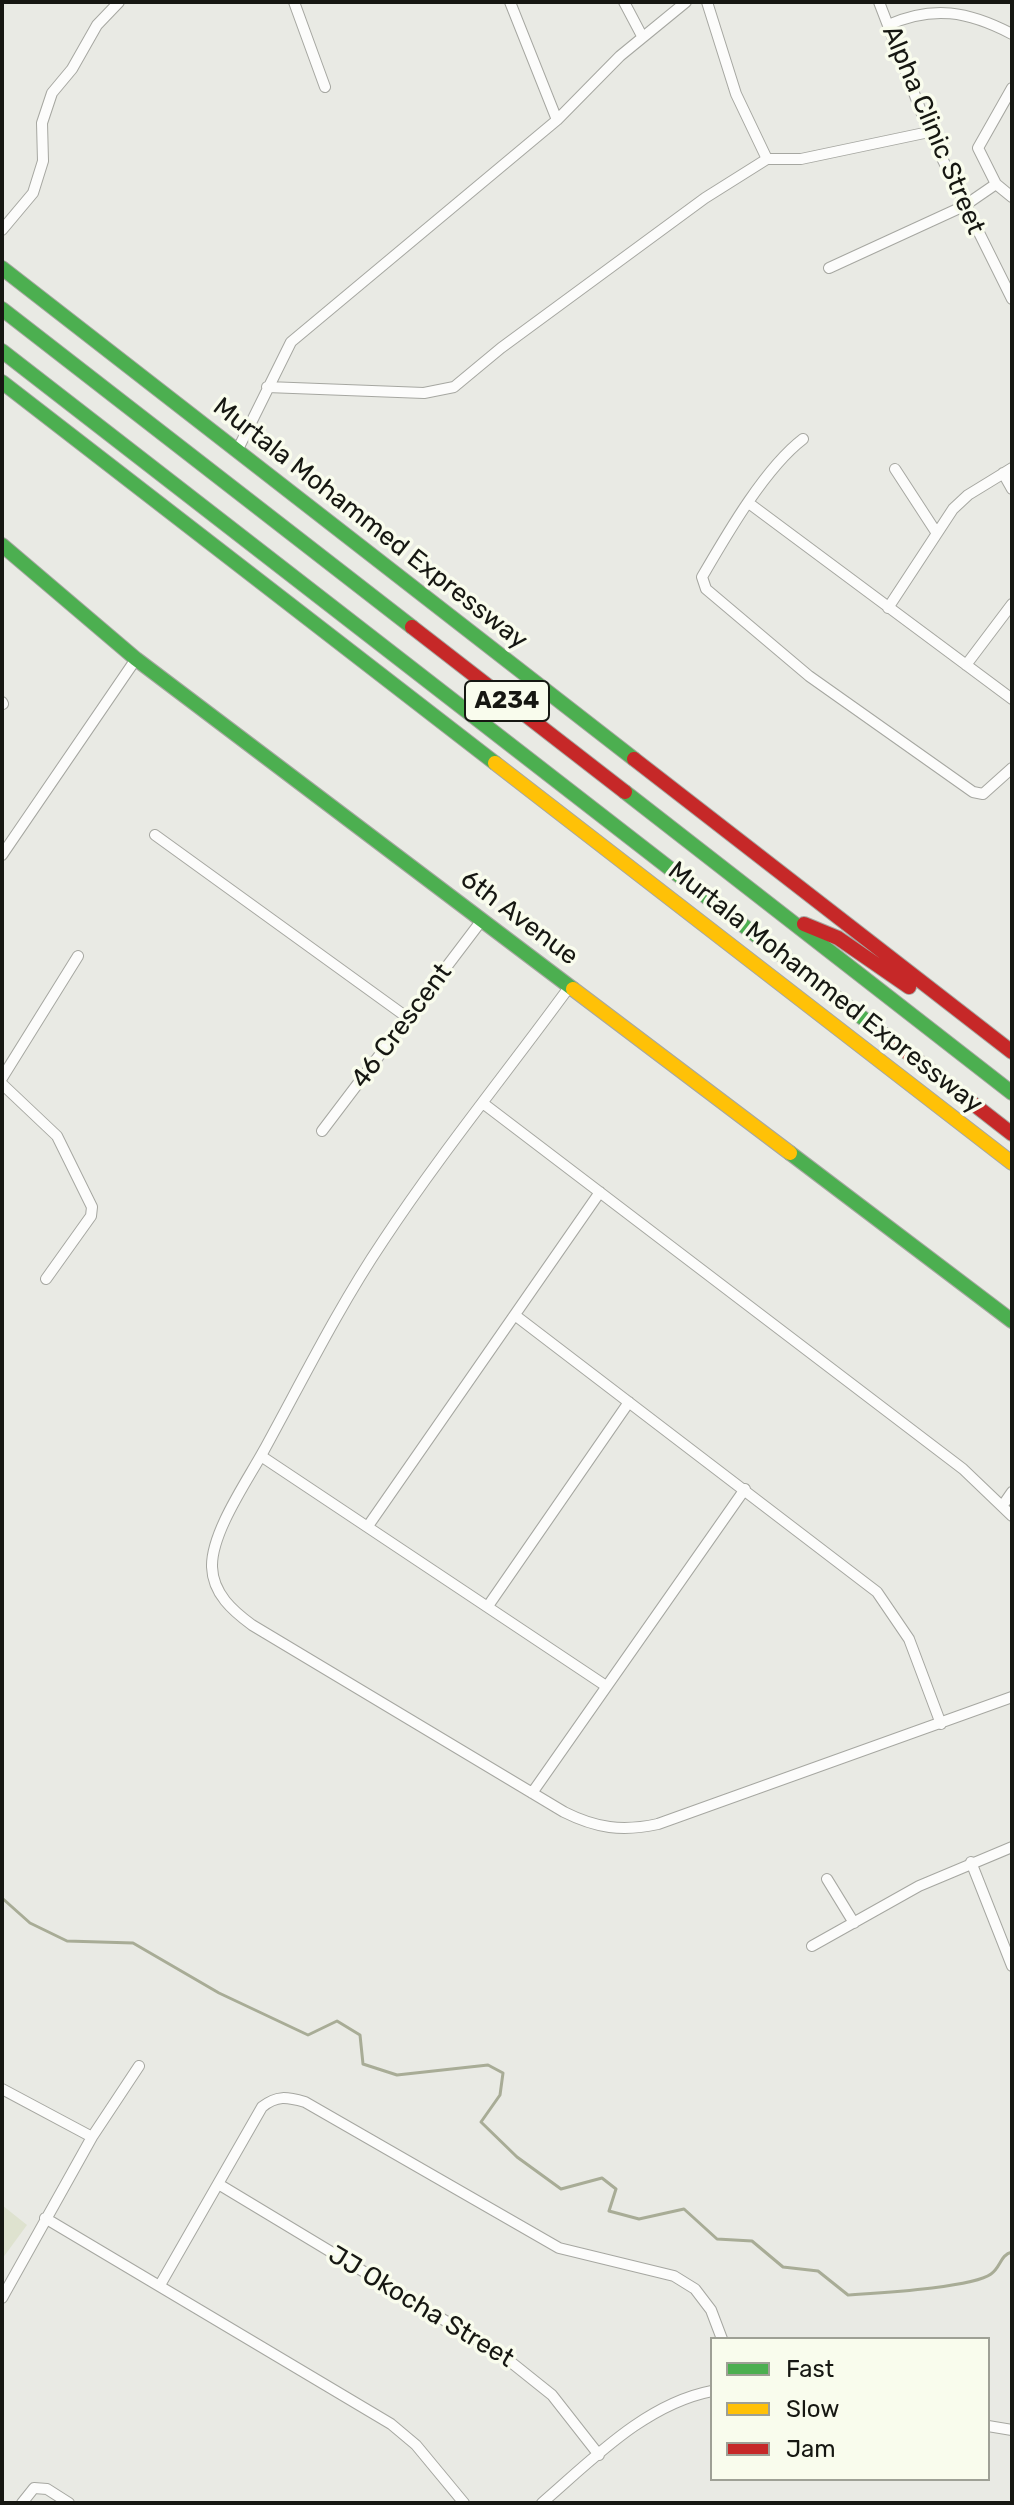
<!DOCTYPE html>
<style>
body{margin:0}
#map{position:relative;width:1014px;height:2505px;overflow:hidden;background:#e9eae4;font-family:Rubik,sans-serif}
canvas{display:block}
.frame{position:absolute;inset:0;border:4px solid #161712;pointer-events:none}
.legend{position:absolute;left:710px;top:2337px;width:280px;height:144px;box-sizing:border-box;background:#f9fced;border:2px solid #9ea095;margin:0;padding:10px 14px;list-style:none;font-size:24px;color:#161712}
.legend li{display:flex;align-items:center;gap:16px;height:40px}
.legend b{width:40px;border:2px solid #9ea095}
</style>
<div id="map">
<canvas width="1014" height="2505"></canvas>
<div class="frame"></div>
<ul class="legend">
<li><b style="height:10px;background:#4caf50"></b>Fast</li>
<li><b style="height:10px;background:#ffc107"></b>Slow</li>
<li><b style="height:10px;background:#c62828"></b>Jam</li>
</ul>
</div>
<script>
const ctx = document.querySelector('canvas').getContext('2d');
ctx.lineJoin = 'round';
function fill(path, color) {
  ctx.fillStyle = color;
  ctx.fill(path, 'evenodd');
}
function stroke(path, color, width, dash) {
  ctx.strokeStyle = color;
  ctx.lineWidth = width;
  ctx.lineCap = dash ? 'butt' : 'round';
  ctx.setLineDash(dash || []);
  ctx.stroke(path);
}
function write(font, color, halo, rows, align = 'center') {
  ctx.font = font + ' Rubik,sans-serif';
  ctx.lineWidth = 7;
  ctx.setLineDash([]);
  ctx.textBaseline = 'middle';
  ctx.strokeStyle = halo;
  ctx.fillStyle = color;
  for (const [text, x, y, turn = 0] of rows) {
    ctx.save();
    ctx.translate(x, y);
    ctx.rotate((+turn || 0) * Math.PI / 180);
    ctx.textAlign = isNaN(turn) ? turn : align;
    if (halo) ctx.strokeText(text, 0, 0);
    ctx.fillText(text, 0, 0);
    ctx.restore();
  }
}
const green = new Path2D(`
 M2 2205 27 2225 2 2259Z`);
const stream = new Path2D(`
 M2 1898 30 1923 67 1941 133 1943 219 1993 308 2035 337 2021 360 2035 363 2064 397 2075 488 2065 503 2073 500 2095 481 2122 517 2157 561 2189 602 2178 616 2189 609 2211 639 2219 684 2209 717 2239 752 2241 783 2267 818 2271 848 2295C875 2293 972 2288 991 2274 1001 2267 1000 2255 1012 2252`);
const street = new Path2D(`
 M294 2 325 87
 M510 2 557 120
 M624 2 642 36
 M707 2 736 94 767 159
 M879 2 929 132 1012 299
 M888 25C933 5 968 11 1012 34
 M1012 88 978 148 996 184 1012 197
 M2 230 33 193 43 161 42 123 52 93 72 69 97 25 119 2
 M829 268 964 206 996 184
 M267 387 424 393 454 387 501 348 705 198 767 159H801L929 132
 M803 439C765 468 727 534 702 577L706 589 809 676 973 792 983 794 1012 768
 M237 451 291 342 557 120 620 56 686 2
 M895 469 936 532
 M1003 473 1012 489
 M750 504 1012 699
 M888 608 953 509 968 495 1012 468
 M966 665 1012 604
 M2 702 3 704
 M155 835 408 1018
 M2 855 136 659
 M570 986C508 1071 441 1153 383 1241 338 1308 302 1381 263 1452 247 1481 211 1533 212 1567 213 1594 233 1611 252 1625L564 1812C596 1828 622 1832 658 1824L1012 1697
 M2 1078 78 956
 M2 1084 57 1136 92 1207 91 1216 46 1279
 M484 1104 963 1469 1012 1516
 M322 1131 482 920
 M516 1316 877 1592 909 1639 941 1724
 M261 1456 606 1686
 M1003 1505 1012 1492
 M368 1526 600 1192
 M488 1606 629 1402
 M532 1793 745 1489
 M971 1862 1012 1966
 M827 1879 854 1923
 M812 1946 919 1886 1012 1847
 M2 2089 92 2137 2 2298
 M92 2137 139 2066
 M220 2185 502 2355 552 2395 599 2455
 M45 2218 391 2424 416 2445 464 2503
 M160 2285 262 2107C277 2095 287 2097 305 2102L559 2248 674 2276 695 2289 711 2310 722 2339
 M988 2426 1012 2430
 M22 2503 34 2488 47 2489 69 2503
 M542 2503C592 2460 645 2404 712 2391`);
const fast = new Path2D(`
 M2 268 634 759
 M2 309 412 627
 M2 351 886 1036
 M2 382 495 763
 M2 545 136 659 573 989
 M625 792 1012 1093
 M790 1153 1012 1321`);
const slow = new Path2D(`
 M495 763 1012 1163
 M573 989 790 1153`);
const jam = new Path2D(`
 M412 627 625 792
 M634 759 1012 1052
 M804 924 838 938 909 987
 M886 1036 1012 1134`);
const shields = [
 [507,701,84]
];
const shieldNames = [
 ["A234",507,701]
];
const streetNames = [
 ["Alpha Clinic Street",933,130,67],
 ["Murtala Mohammed Expressway",370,524,38],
 ["6th Avenue",519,918,37],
 ["Murtala Mohammed Expressway",825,988,38],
 ["46 Crescent",402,1026,-53],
 ["JJ Okocha Street",421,2307,31]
];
fill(green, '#dee2cf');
stroke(stream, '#a8ac96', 3);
stroke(street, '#a6a7a1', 12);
stroke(fast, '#a6a7a1', 16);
stroke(slow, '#a6a7a1', 16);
stroke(jam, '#a6a7a1', 16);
stroke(street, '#fcfcfb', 10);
stroke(fast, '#4caf50', 14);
stroke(slow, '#ffc107', 14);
stroke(jam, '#c62828', 14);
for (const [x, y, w] of shields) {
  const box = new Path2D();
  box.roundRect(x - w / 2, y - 20, w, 40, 6);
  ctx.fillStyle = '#f9fced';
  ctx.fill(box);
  stroke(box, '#161712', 2);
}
write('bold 24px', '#161712', null, shieldNames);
write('26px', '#161712', '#f9fced', streetNames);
</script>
